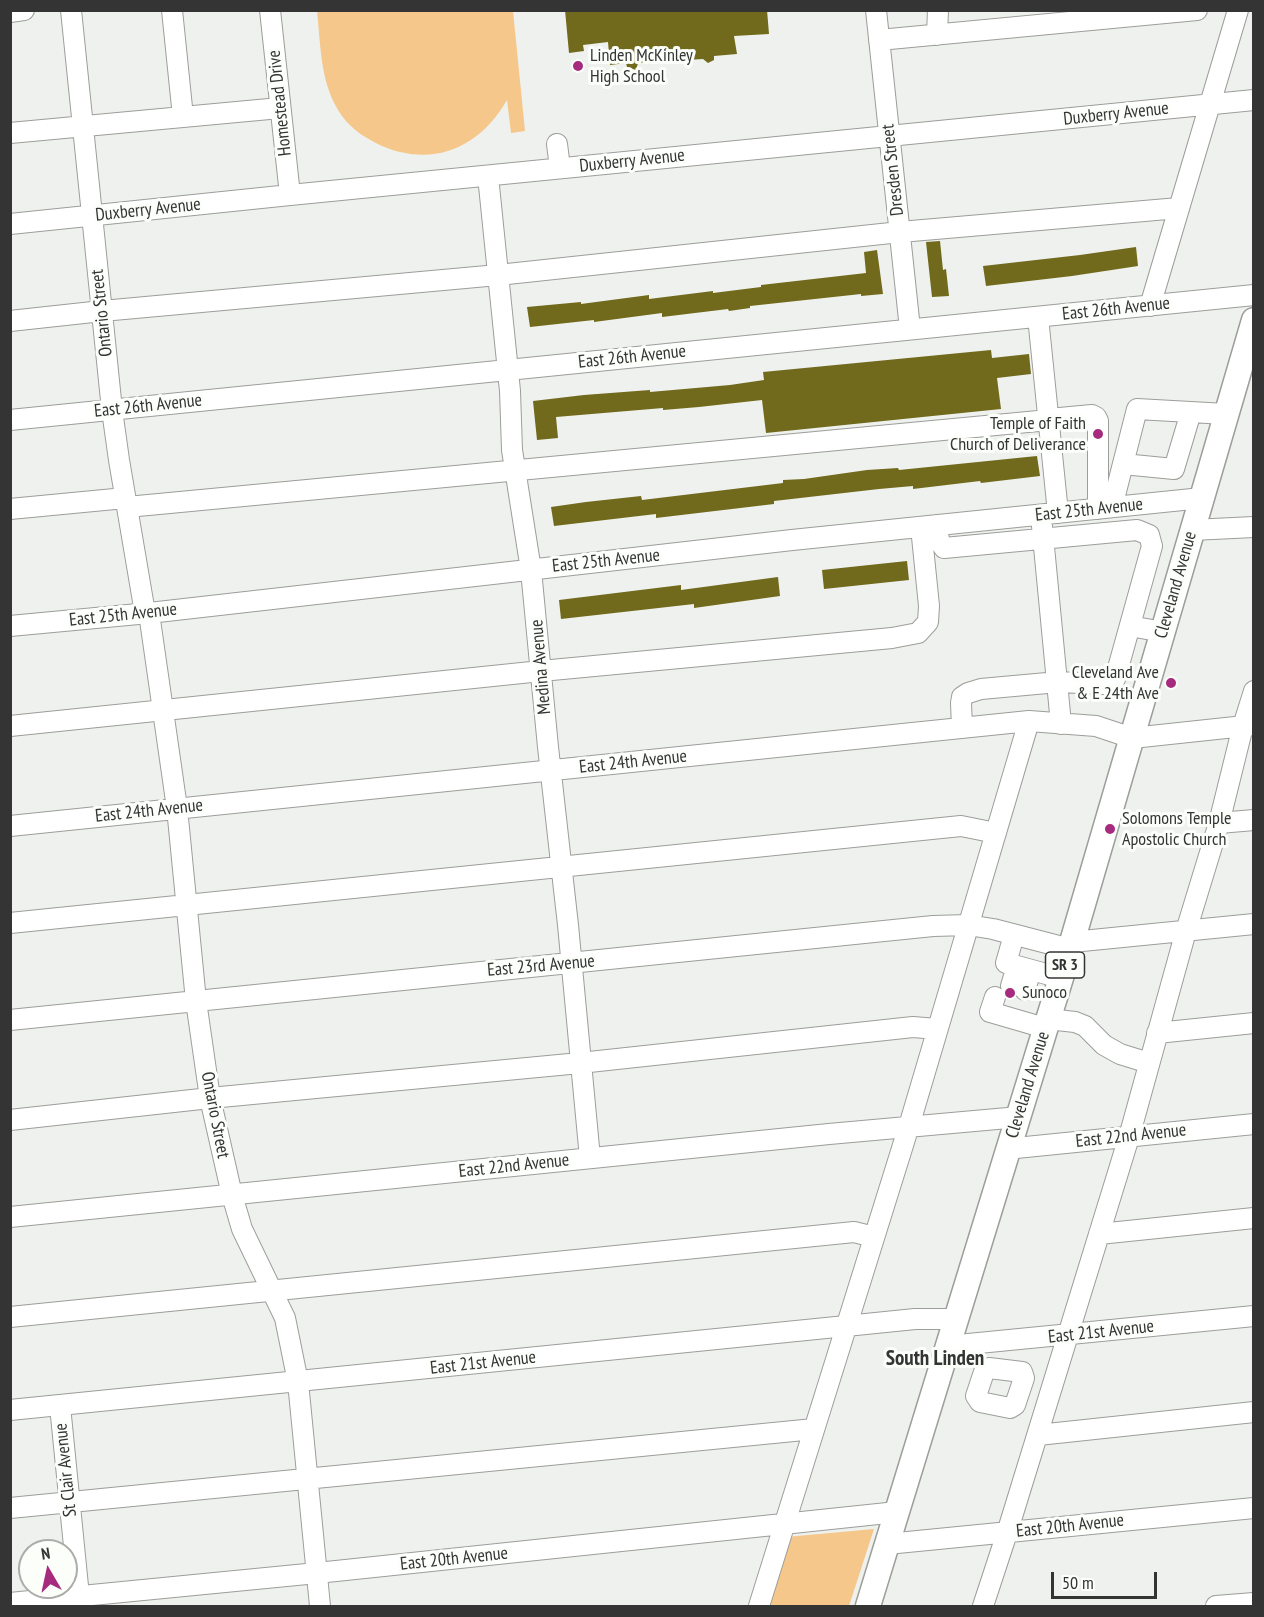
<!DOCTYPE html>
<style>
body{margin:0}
#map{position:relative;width:1264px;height:1617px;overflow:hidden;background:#eef1ed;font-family:"PT Sans Narrow",sans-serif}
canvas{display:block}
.frame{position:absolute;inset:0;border:12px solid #333433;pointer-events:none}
.north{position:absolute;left:18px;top:1539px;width:60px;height:60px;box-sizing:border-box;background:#fcfefa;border:2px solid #acadaa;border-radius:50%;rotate:351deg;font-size:16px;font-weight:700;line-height:24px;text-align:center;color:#333433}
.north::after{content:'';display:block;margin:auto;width:21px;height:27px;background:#a62b7f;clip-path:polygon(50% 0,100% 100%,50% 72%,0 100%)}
.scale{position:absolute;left:1051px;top:1572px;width:106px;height:27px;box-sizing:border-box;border:3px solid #333433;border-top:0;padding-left:8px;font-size:18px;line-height:21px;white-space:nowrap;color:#333433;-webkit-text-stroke:4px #fcfefa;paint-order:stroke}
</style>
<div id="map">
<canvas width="1264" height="1617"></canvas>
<div class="frame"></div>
<div class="north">N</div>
<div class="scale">50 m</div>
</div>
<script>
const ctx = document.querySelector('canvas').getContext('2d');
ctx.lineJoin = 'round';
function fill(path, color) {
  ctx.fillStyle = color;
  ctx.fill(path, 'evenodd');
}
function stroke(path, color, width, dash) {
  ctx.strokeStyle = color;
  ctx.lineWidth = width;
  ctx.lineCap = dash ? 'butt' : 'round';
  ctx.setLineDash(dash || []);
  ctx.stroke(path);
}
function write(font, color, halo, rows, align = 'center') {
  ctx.font = font + ' "PT Sans Narrow",sans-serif';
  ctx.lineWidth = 6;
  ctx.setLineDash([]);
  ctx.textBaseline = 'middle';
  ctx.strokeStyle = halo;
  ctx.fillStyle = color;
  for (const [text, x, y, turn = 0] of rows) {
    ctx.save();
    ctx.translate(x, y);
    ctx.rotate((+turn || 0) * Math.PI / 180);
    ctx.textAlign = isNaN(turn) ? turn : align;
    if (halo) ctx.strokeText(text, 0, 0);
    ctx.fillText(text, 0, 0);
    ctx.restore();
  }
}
const green = new Path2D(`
 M317 11H513L525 131 511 133 507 100C480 147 434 168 382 146 367 139 352 130 342 116 320 85 321 47 317 11Z
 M874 1529 849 1606H764L786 1537Z`);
const building = new Path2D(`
 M565 10H767L769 34 734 36 737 54 714 56V60L708 63 703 59 638 63 636 70 627 67 626 63 610 65 608 42 583 45 584 51 569 53Z
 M940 241 943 270 946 269 949 296 932 297 926 242Z
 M1136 247 1138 266 1072 276 986 286 983 266 1080 255Z
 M877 250 883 294 861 296V294L750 306V308L729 311 728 309 662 317V313L594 322V320L530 327 527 307 581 302V304L649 295V299L713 291V293L761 287V285L866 273 864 252Z
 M991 350 992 358 1029 354 1031 374 997 378 1001 409 766 433 762 400 699 407 663 410V408L556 417 558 438 537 440 533 401 584 395 650 390V392L730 385 764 380 763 372Z
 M1037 456 1040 476 981 483 980 481 913 489V486L879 489 774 501V504L656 518V514L554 526 551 507 586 502 641 496 642 500 783 483V480L804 479 867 470 898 468 899 470Z
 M907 561 909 580 824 589 822 570Z
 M778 577 780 596 694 608V604L561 619 559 600 681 585V590Z`);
const minor = new Path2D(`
 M71 10 112 410 119 460 145 613
 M172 10 183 117
 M270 10 290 195
 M876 10 910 329
 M10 12 24 10
 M937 35 938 10
 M879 40 1197 10
 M10 133 280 108
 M557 144 560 168
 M488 176 510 391 512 450 531 570 548 747 568 925 590 1158
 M10 224 290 195 1254 100
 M1150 306 1238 10
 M1038 317 1058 513
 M10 321 102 311 498 275 900 232 1179 208
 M1049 419 1092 415 1096 417 1098 421V509
 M10 420 1254 295
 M1123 464 1174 469 1191 412
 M127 507 1049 420
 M1112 507 1137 409 1226 414
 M10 509 125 498
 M937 525 939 540 944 548 1137 530 1149 535 1152 546 1115 679 1112 682 1104 684 1058 682 981 689 968 693 962 697 961 703 962 728
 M1042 526 1061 724
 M1192 530 1254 527
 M149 613 177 808 196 1001 210 1098 232 1195 242 1229 285 1318 298 1382 320 1606
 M10 626 149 613 792 540 1202 498
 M1130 626 1163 632
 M10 726 541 671 892 638 918 633 928 622 929 606 921 527
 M1219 823 1254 820
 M10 826 1029 721 1096 726 1132 738 1254 725
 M10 923 961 826 996 833
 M1014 935 1006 963 1061 978
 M1072 942 1254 924
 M1011 986 1017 966
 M1025 990 1031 970
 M995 997 990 1012 1045 1028
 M1048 1019 1075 1022 1085 1026 1104 1045 1120 1054 1149 1063
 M10 1020 933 926 968 925 993 929 1070 949
 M1157 1033 1254 1023
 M10 1120 210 1098 580 1063 913 1027 937 1029
 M1009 1147 1016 1148 1254 1124
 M10 1217 829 1134 1019 1117
 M1099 1234 1254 1218
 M10 1317 854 1232 874 1237
 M948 1346 1254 1316
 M989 1368 1022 1372 1024 1378 1015 1405 1010 1408 980 1402 976 1396 984 1372Z
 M60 1406 80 1606
 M10 1410 846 1326 915 1319H957
 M1038 1435 1254 1412
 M10 1508 814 1429
 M887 1544 1254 1508
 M10 1603 317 1573 897 1512
 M759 1606 909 1126 1029 721
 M983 1606 1007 1533 1129 1137 1186 931 1219 823 1243 726 1254 691
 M1216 1606 1254 1603`);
const major = new Path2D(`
 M868 1606 1072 942 1254 320`);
const markers = [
 [578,66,6,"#a62b7f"],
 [1098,434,6,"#a62b7f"],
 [1171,683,6,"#a62b7f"],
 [1110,829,6,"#a62b7f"],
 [1010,993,6,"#a62b7f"]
];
const shields = [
 [1065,965,39]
];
const shieldNames = [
 ["SR 3",1065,965]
];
const poiNames = [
 ["Linden McKinley",590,56],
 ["High School",590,77],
 ["Temple of Faith",1086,424,"right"],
 ["Church of Deliverance",1086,445,"right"],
 ["Cleveland Ave",1159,673,"right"],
 ["& E 24th Ave",1159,694,"right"],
 ["Solomons Temple",1122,819],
 ["Apostolic Church",1122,840],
 ["Sunoco",1022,993]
];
const streetNames = [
 ["Homestead Drive",280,103,-96],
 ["Duxberry Avenue",1116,114,-6],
 ["Duxberry Avenue",632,161,-6],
 ["Dresden Street",893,170,-96],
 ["Duxberry Avenue",148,210,-6],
 ["East 26th Avenue",1116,309,-6],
 ["Ontario Street",102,313,-96],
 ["East 26th Avenue",632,357,-6],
 ["East 26th Avenue",148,406,-6],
 ["East 25th Avenue",1089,510,-6],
 ["East 25th Avenue",606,561,-6],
 ["Cleveland Avenue",1176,585,-74],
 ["East 25th Avenue",123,615,-6],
 ["Medina Avenue",541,667,-95],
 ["East 24th Avenue",633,762,-6],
 ["East 24th Avenue",149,811,-6],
 ["East 23rd Avenue",541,966,-5],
 ["Cleveland Avenue",1028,1085,-73],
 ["Ontario Street",215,1115,79],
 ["East 22nd Avenue",1131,1136,-6],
 ["East 22nd Avenue",514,1166,-6],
 ["East 21st Avenue",1101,1332,-6],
 ["East 21st Avenue",483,1363,-6],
 ["St Clair Avenue",66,1470,-96],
 ["East 20th Avenue",1070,1526,-6],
 ["East 20th Avenue",454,1559,-6]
];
const quarterNames = [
 ["South Linden",935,1359]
];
fill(green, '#f6c78a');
fill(building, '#71691b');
stroke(minor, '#9c9e9a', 22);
stroke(major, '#9c9e9a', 27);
stroke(minor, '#fff', 20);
stroke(major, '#fff', 24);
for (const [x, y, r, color] of markers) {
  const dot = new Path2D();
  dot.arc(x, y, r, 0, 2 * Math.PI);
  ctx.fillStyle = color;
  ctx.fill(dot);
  stroke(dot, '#fcfefa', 2);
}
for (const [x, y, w] of shields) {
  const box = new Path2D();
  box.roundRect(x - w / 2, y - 13, w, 26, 4.5);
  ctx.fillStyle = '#fcfefa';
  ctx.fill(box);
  stroke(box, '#333433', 1.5);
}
write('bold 16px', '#333433', null, shieldNames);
write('18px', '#333433', '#fcfefa', poiNames, 'left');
write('18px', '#333433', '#fcfefa', streetNames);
write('bold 21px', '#333433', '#fcfefa', quarterNames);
</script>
